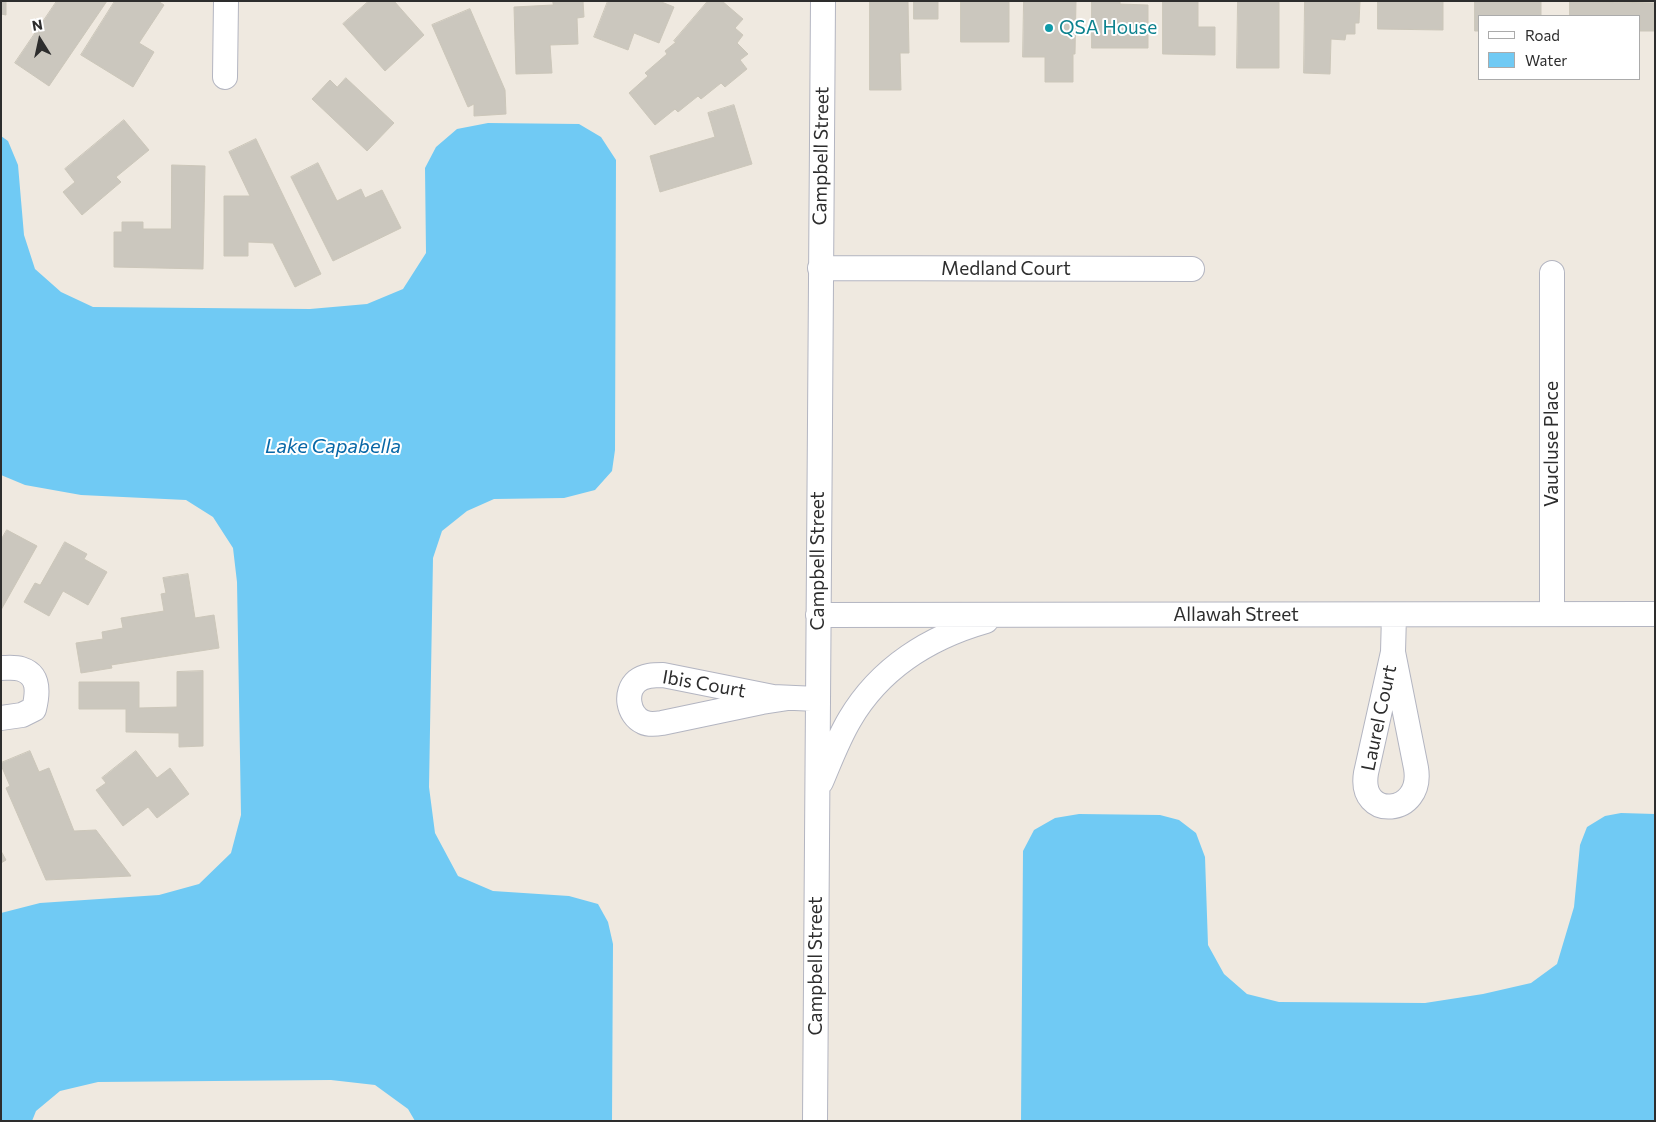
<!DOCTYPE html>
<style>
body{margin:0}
#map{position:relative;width:1656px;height:1122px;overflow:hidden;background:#efe9e0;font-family:Commissioner,sans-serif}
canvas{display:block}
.frame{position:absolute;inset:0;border:2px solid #2d2d2d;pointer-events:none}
.legend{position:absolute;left:1478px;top:15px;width:162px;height:65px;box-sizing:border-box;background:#fff;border:1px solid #ababab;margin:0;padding:6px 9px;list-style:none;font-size:15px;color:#2d2d2d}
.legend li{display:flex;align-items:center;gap:10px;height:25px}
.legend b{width:25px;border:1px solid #ababab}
.north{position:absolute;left:15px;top:15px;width:50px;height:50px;-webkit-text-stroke:4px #fff;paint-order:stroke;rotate:350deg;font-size:14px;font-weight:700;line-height:20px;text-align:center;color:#2d2d2d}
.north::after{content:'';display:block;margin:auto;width:18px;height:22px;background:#2d2d2d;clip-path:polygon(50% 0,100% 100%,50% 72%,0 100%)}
</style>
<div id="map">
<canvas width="1656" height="1122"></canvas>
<div class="frame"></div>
<ul class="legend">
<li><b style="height:6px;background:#fff"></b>Road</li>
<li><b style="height:14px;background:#70caf4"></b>Water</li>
</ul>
<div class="north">N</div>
</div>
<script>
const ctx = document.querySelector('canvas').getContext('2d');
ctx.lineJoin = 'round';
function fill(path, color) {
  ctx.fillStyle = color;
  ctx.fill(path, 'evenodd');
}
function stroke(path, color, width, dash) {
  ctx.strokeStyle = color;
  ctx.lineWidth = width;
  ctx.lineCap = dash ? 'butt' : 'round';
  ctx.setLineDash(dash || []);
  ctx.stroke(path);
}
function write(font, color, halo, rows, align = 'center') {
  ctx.font = font + ' Commissioner,sans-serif';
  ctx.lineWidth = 4;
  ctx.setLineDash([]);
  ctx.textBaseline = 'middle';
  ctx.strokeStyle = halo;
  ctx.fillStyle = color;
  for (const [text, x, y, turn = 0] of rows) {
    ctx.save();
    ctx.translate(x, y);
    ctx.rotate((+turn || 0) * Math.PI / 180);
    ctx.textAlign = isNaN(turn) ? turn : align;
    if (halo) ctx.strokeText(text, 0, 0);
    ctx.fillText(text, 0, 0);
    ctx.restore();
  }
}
const water = new Path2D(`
 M488 123 579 124 601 137 616 160 615 450 612 471 595 490 564 498 494 499 467 511 442 531 433 558 429 787 435 833 458 876 493 891 569 896 598 904 608 922 613 944 612 1121H415L408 1109 375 1085 331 1080 98 1082 60 1091 36 1111 32 1121H1V913L40 903 159 895 199 884 231 853 241 815 237 582 233 548 213 517 186 500 81 495 25 485 1 475V136L8 141 18 165 24 235 35 269 61 292 93 307 310 309 367 304 403 289 426 253 425 168 436 147 457 129Z
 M1621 813 1655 814V1121H1021L1023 851 1034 830 1055 818 1079 814 1160 815 1179 820 1196 833 1205 857 1208 945 1224 974 1247 994 1279 1002 1425 1003 1483 994 1531 983 1557 964 1574 907 1580 845 1587 827 1605 816Z`);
const building = new Path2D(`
 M1 1H6V15L1 14Z
 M57 1H107L49 86 15 63Z
 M115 1H158L164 5 139 43 154 52 133 87 81 55Z
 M369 1H394L424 35 385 71 343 24Z
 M553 1H583L584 17 577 18 578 44 550 45 552 73 516 74 514 7 553 5Z
 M608 1H659L674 7 659 43 634 33 628 50 594 37Z
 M708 1H722L743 19 735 28 743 35 737 43 748 54 740 60 747 69 725 87 721 83 701 99 698 96 678 112 675 109 655 125 629 93 648 76 645 73 667 54 665 51 676 42 674 41Z
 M870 1H908L909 53H900L901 90H870Z
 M914 1H938V19H914Z
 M961 1H1009V42H961Z
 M1024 1H1076L1075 54H1073V82H1045V57H1023Z
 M1092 1H1120V4L1148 5V48H1092Z
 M1163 1H1198V27H1215V55L1163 54Z
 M1238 1H1279V68H1237Z
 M1305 1H1360L1359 23H1355V34H1346L1345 40 1331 39 1330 74 1304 73Z
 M1378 1H1443V30L1378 29Z
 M1475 1H1541V16H1480V31H1475Z
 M1570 1 1654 3V31H1640V16H1570Z
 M470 9 505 90 506 114 474 116V104L468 107 432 25Z
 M346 78 394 123 367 151 312 99 330 80 337 87Z
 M734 105 752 164 660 192 650 156 715 137 708 113Z
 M124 120 149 150 116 177 121 182 82 215 63 192 75 182 65 169Z
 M256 139 321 274 295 287 273 243 248 242V256H224V196H250L229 152Z
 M318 163 337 201 361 189 365 198 382 190 401 228 333 261 291 177Z
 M172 165 205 166 203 269 114 267V232H122V222H143V229H171Z
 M7 530 37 546 1 610V540Z
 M65 542 87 554 84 559 107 572 88 605 63 591 49 616 24 602 35 583 40 585Z
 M188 574 195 618 214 615 219 648 111 665 112 668 81 673 76 643 103 639 102 632 123 628 121 618 164 611 161 594 166 593 163 578Z
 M203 671V746L179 747V733L126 732V709H79V682H139V708L177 707V672Z
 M30 751 39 772 49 768 74 831 96 830 131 876 46 880 6 788 10 786 1 765V763Z
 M136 751 157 778 170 768 189 794 157 818 148 807 123 826 96 790 106 783 102 778Z
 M1 851 6 860 1 863Z`);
const minor = new Path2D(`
 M225 77 226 1
 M820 268 1192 269
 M1552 273V614
 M818 615 1655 614
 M1393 652 1366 773C1358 821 1424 816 1416 768L1393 652 1394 615
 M1 668C7 668 15 667 21 669 40 675 38 693 34 709L22 715 1 718
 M788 698 762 702 662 723C656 724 649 725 643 722 628 715 624 692 637 681 644 675 654 675 663 675L773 697 817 699
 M821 782C830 761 838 739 850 719 880 668 930 637 986 621
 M815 1121 823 1`);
const markers = [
 [1049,28,5,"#0f9aa8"]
];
const cultureNames = [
 ["QSA House",1059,28]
];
const streetNames = [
 ["Campbell Street",821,156,-89],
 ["Medland Court",1006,269],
 ["Vaucluse Place",1552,444,-90],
 ["Campbell Street",818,561,-90],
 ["Allawah Street",1236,615],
 ["Ibis Court",704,684,10],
 ["Laurel Court",1379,718,-78],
 ["Campbell Street",816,966,-90]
];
const waterNames = [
 ["Lake Capabella",333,446]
];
fill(water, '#70caf4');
fill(building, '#cbc7be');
stroke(building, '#cbc6b9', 1);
stroke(minor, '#b3b5c1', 26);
stroke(minor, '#fff', 24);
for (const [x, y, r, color] of markers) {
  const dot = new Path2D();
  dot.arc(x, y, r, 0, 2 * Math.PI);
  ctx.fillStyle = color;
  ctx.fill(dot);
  stroke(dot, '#fff', 2);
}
write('19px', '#0d838f', '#fff', cultureNames, 'left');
write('19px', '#2d2d2d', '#fff', streetNames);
write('italic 20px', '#0868a7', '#fff', waterNames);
</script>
